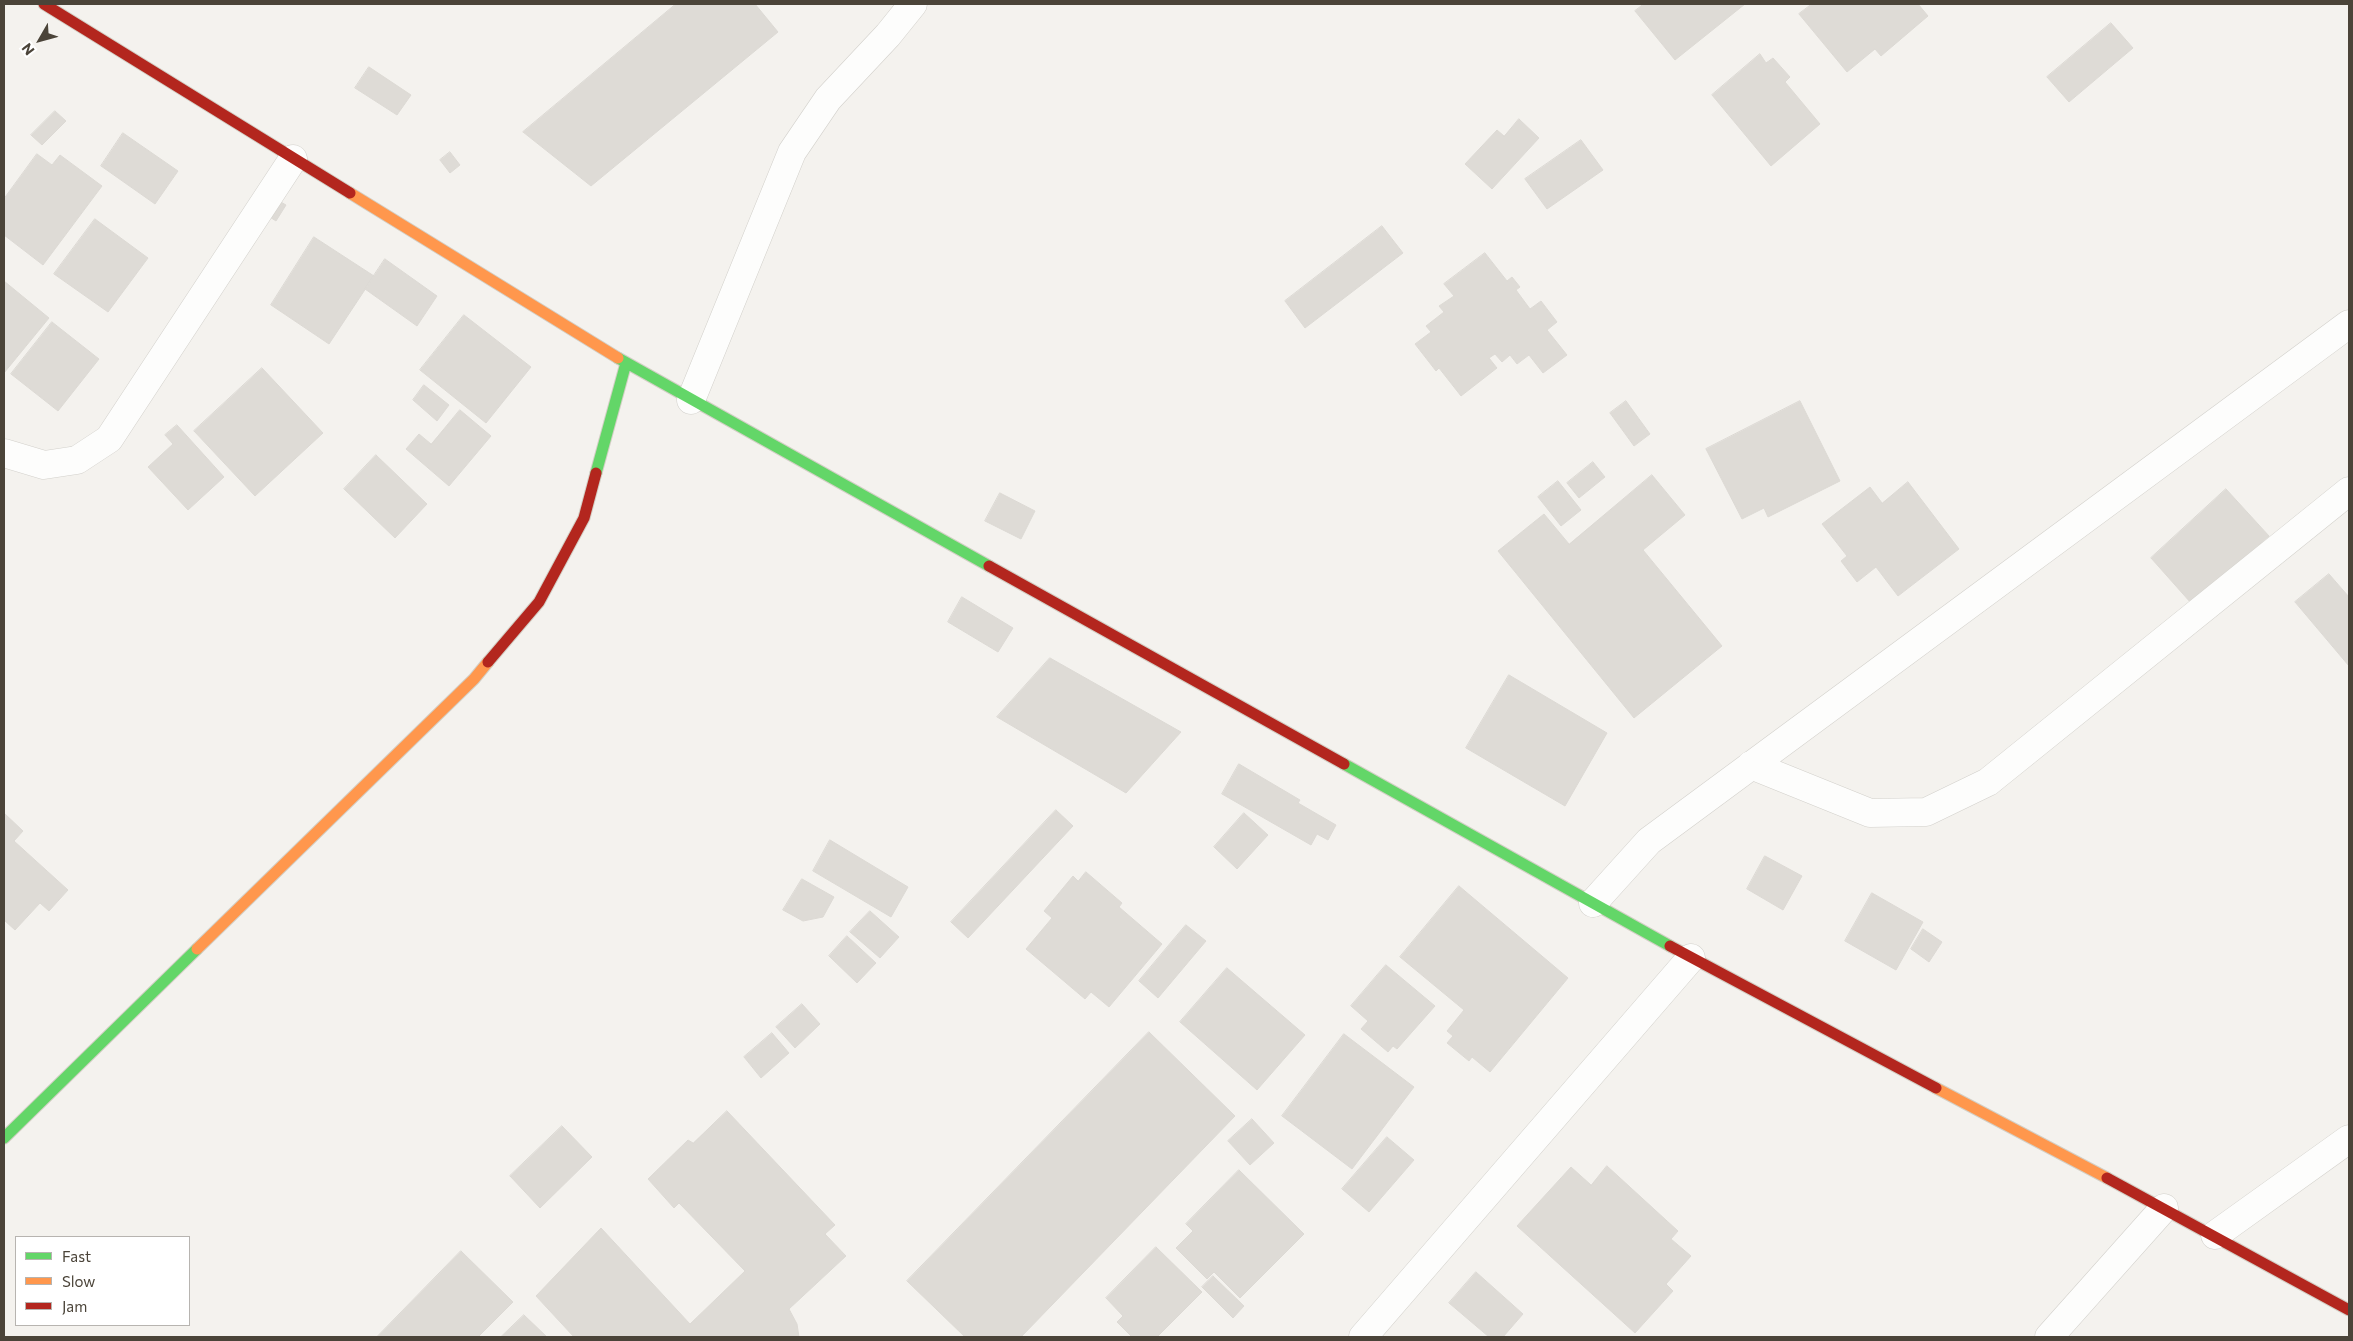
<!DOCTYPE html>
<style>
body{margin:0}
#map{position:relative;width:2353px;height:1341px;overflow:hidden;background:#f4f2ee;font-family:Commissioner,sans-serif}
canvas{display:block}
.frame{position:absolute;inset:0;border:5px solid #4b4439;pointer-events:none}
.legend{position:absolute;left:15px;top:1236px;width:175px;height:90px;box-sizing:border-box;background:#fff;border:1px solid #b7b4b0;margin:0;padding:6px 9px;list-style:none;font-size:15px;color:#4b4439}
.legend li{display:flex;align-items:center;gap:10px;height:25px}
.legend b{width:25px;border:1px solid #b7b4b0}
.north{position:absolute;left:15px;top:15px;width:50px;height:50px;-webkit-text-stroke:4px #fff;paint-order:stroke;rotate:232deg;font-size:14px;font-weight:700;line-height:20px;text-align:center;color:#4b4439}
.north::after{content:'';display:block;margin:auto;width:18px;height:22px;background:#4b4439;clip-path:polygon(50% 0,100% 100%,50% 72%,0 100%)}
</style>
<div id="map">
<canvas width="2353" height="1341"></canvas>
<div class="frame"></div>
<ul class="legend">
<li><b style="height:6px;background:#63d668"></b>Fast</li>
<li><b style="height:6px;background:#ff974d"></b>Slow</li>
<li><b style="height:6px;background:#b3261e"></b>Jam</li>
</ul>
<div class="north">N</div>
</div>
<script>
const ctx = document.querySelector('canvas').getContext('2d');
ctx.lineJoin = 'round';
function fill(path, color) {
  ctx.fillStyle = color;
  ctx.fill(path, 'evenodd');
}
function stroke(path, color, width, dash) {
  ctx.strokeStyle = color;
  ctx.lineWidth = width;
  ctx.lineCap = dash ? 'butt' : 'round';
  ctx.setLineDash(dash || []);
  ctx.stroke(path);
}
const building = new Path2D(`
 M676 4H755L778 32 591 186 523 132Z
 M1644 4H1745L1675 60 1635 11Z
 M1812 4H1918L1928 16 1881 56 1875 49 1847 72 1799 14Z
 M2111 23 2133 48 2069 102 2047 77Z
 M1760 54 1766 63 1773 58 1790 77 1785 82 1820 124 1771 166 1712 95Z
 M369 67 411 95 397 115 355 88Z
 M55 111 66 121 42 145 31 135Z
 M1519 119 1539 138 1492 189 1465 164 1497 130 1504 136Z
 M123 133 178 171 155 204 101 166Z
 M1581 140 1603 170 1547 209 1525 179Z
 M450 152 460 165 450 173 440 160Z
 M37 154 52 165 60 155 102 186 43 265 4 235V199Z
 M262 191 286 205 276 221 253 206Z
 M95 219 148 258 108 312 54 274Z
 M1382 226 1403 253 1305 328 1285 301Z
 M314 237 374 276 329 344 271 305Z
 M1485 253 1507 281 1512 277 1520 287 1516 290 1530 309 1541 301 1557 322 1547 330 1567 355 1543 373 1529 355 1517 364 1510 355 1502 362 1495 354 1489 358 1497 368 1461 396 1439 368 1436 371 1415 344 1431 332 1426 326 1444 312 1439 306 1454 296 1444 284Z
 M385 259 437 296 417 326 365 289Z
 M4 281 49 318 4 373Z
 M464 315 531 367 486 423 420 370Z
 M52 322 99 359 58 411 11 374Z
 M262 368 323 433 255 496 194 431Z
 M424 385 449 405 437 421 413 400Z
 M1626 401 1650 434 1634 446 1610 413Z
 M1800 401 1840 481 1768 517 1764 508 1742 519 1706 449Z
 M460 410 491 436 449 486 406 449 419 434 431 444Z
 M177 425 224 477 188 510 148 467 173 444 165 435Z
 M376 455 427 504 395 538 344 489Z
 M1593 462 1605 477 1579 498 1567 483Z
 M1652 475 1685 515 1643 550 1722 646 1634 718 1498 551 1544 514 1569 544Z
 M1558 481 1581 510 1561 526 1538 497Z
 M1908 482 1959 549 1898 596 1876 567 1857 582 1841 561 1847 556 1822 524 1870 487 1882 503Z
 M2226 489 2269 536 2236 565 2199 612 2151 558Z
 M1000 493 1035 511 1021 539 985 521Z
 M2329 574 2349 597V666L2295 602Z
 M962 597 1013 628 998 652 948 622Z
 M1050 658 1181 732 1126 793 997 717Z
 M1509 675 1607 733 1565 806 1466 748Z
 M1239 764 1300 800 1298 803 1336 825 1328 840 1317 834 1311 845 1222 794Z
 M1056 810 1073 826 968 938 951 922Z
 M4 813 23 831 14 841 68 890 49 911 40 903 15 930 4 920Z
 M1244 813 1268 835 1237 869 1214 847Z
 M830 840 908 887 891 917 813 871Z
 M1765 856 1802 876 1783 910 1747 889Z
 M1086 872 1122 903 1119 907 1162 944 1109 1007 1091 992 1085 999 1026 949 1052 918 1044 911 1073 876 1078 881Z
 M802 879 834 897 823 917 803 921 783 910Z
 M1459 886 1568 978 1490 1072 1472 1057 1469 1061 1447 1043 1453 1036 1447 1031 1464 1010 1400 957Z
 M1872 893 1923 922 1896 970 1845 941Z
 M870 911 899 937 880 958 850 932Z
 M1186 925 1206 941 1158 998 1139 981Z
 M1923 929 1942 942 1929 962 1911 949Z
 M847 936 876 963 857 983 829 956Z
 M1386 965 1435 1006 1397 1049 1393 1046 1388 1052 1361 1029 1368 1021 1351 1006Z
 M1227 968 1305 1035 1257 1090 1180 1022Z
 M802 1004 820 1024 795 1048 776 1027Z
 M1149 1032 1235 1116 1021 1337H965L907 1281Z
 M772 1033 789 1053 761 1078 744 1057Z
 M1344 1034 1414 1087 1352 1169 1282 1116Z
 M727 1111 835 1225 825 1234 846 1256 789 1309 797 1324 799 1337H574L536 1296 601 1228 690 1324 745 1271 679 1203 674 1208 648 1179 688 1140 693 1143Z
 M1252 1119 1274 1143 1250 1165 1228 1141Z
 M562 1126 592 1157 540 1208 510 1176Z
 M1387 1137 1414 1160 1369 1212 1342 1189Z
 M1607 1166 1678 1231 1671 1239 1691 1256 1666 1284 1673 1291 1635 1333 1517 1226 1571 1167 1591 1185Z
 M1239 1170 1304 1234 1240 1298 1214 1272 1207 1279 1176 1248 1193 1231 1186 1224Z
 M1156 1247 1202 1292 1157 1337H1132L1117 1322 1123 1316 1106 1298Z
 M461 1251 513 1302 478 1337H377Z
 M1476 1272 1523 1314 1503 1337H1489L1449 1303Z
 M1213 1276 1244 1306 1233 1318 1202 1287Z
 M524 1315 547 1337H501Z`);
const street = new Path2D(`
 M691 400 792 152 828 99 888 35 913 4
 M4 453 44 465 77 460 109 439 293 159
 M1751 765 1870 813 1926 812 1988 782 2349 491
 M1593 903 1649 841 2349 324
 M2215 1235 2349 1139
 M1363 1337 1691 958
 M2049 1337 2164 1208`);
const fast = new Path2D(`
 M618 358 989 566
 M596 473 626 363
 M1344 764 1670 946
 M4 1138 197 949`);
const slow = new Path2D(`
 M350 193 618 358
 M197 949 474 679 488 662
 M1936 1088 2107 1178`);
const jam = new Path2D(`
 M44 4 350 193
 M989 566 1344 764
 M488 662 539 602 584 518 596 473
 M1670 946 1936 1088
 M2107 1178 2349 1310`);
fill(building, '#dedbd6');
stroke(building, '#dcd9d4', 1);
stroke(street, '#d2d0cb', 29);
stroke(fast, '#d3cfc5', 13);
stroke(slow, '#d3cfc5', 13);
stroke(jam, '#d3cfc5', 13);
stroke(street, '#fdfdfc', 28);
stroke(fast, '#63d668', 11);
stroke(slow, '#ff974d', 11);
stroke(jam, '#b3261e', 11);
</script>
